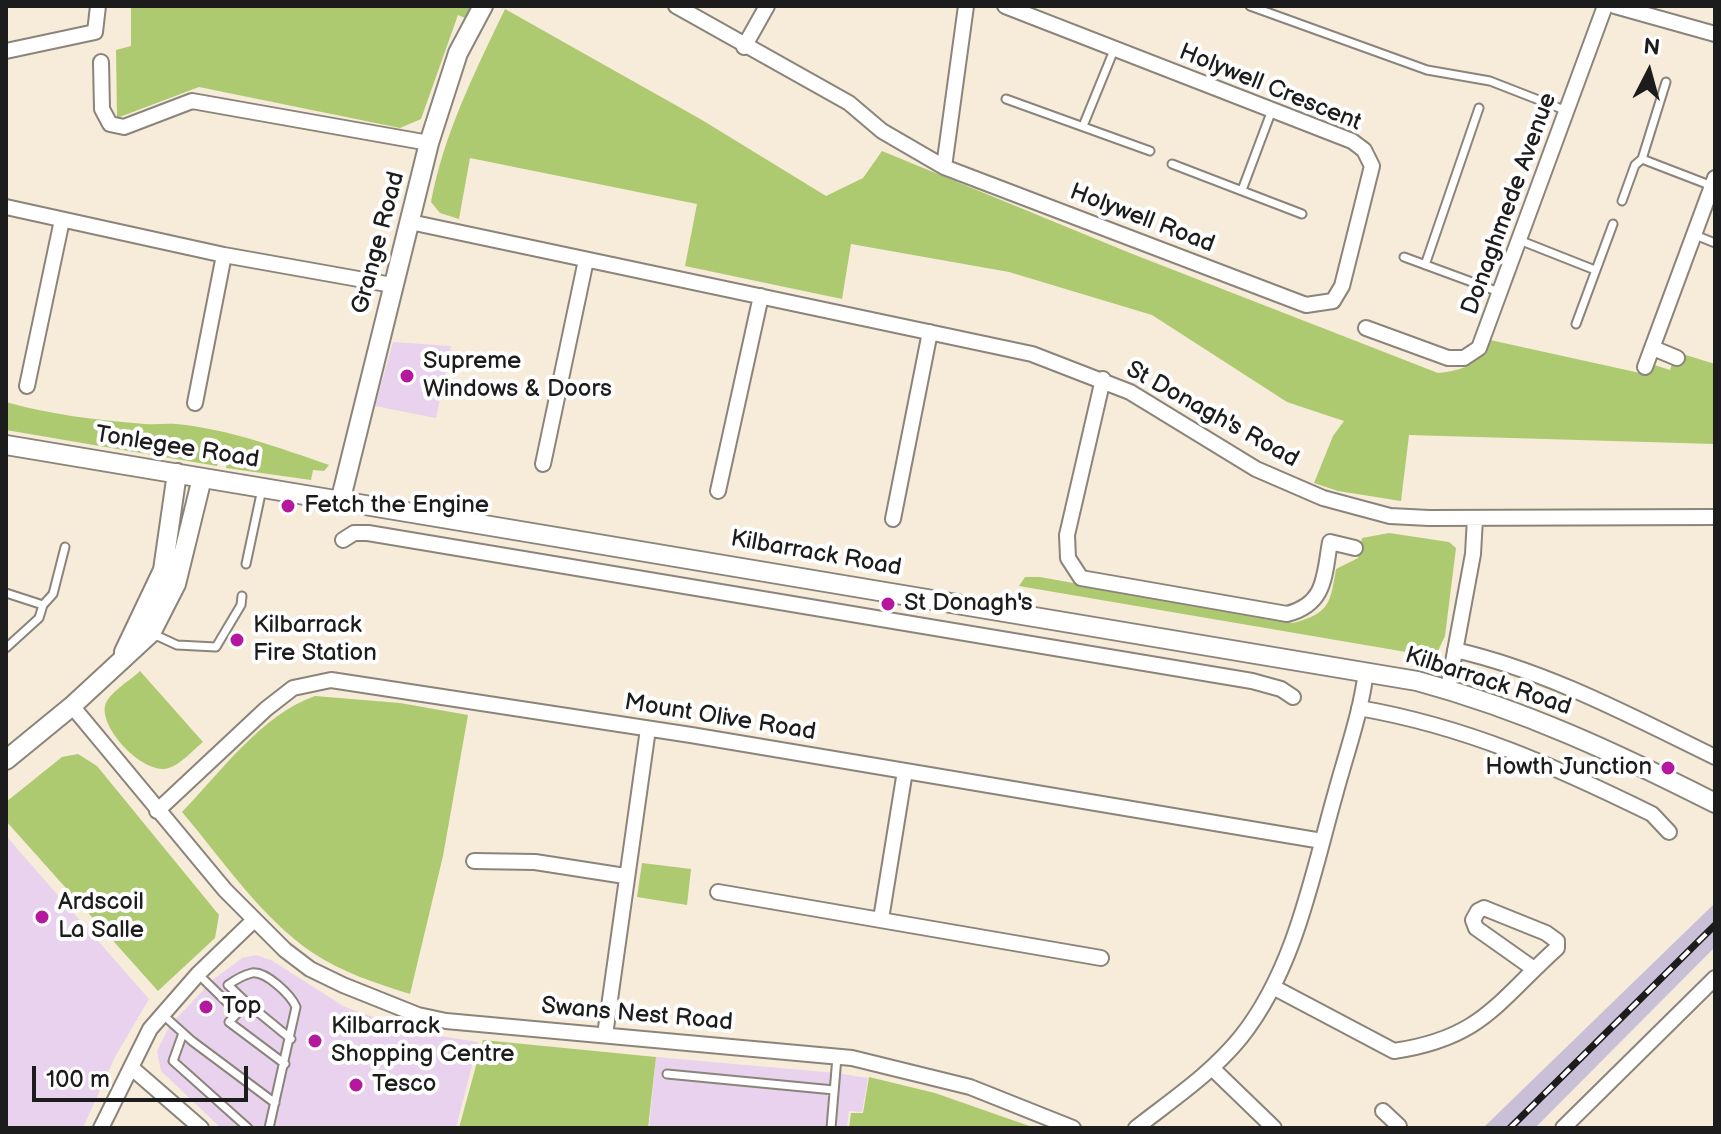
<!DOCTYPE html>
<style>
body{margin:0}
#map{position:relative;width:1721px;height:1134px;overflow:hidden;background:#f7ebd9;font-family:"Balsamiq Sans",sans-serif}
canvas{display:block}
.frame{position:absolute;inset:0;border:8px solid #1c1c1c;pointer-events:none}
.north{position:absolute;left:1609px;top:32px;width:80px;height:80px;-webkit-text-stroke:6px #fff;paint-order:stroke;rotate:6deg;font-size:22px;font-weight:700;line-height:32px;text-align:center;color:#1c1c1c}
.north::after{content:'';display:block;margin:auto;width:28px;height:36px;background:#1c1c1c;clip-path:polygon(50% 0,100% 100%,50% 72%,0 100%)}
.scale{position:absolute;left:32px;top:1066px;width:216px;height:36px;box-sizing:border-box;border:4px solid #1c1c1c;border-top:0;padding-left:10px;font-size:24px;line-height:28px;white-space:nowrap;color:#1c1c1c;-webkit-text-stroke:6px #fff;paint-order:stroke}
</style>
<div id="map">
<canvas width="1721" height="1134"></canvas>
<div class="frame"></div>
<div class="north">N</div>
<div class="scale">100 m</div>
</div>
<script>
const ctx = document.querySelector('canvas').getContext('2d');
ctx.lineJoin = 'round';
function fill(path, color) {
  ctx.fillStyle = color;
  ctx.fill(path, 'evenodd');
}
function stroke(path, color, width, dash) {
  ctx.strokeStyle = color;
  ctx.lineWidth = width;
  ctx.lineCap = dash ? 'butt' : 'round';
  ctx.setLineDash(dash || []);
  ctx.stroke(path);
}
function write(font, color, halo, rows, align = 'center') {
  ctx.font = font + ' "Balsamiq Sans",sans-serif';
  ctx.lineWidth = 8;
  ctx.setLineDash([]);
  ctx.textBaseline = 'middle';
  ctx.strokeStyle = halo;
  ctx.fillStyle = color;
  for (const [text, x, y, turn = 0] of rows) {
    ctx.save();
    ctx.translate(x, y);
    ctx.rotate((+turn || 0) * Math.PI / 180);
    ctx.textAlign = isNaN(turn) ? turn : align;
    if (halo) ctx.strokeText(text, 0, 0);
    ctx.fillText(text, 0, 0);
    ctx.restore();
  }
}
const built = new Path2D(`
 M393 342 451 346 436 418 375 406Z
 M6 836 149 999 115 1057 83 1128H14L6 1125Z
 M256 955 271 960 345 1007 415 1032 478 1042 456 1128H221L161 1071 157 1051 170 1025 214 979 242 958Z
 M656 1057 836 1073 868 1078 862 1112 849 1111 847 1128H649Z`);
const industrial = new Path2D(`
 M1715 903V947L1535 1128H1483Z`);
const green = new Path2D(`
 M131 6H483L474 22 458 15 421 119 400 128 199 87 117 118 116 50 131 46Z
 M505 9 702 120 826 196 863 178 882 151 1130 253 1438 373C1465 370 1478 365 1490 340L1640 373 1651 364 1670 370 1676 352 1715 364V444L1409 435 1401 501 1338 491 1314 483 1333 436 1344 421 1287 402 1152 315 1009 272 851 244 842 299 685 266 697 204 470 158 459 219 440 213 431 202C444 133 475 72 505 9Z
 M6 402C50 415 99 420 145 424 155 425 166 423 176 424 229 429 280 448 329 465L324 471 313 470 311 480 226 468 227 455 219 454 217 466 6 430Z
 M1389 533 1449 542 1456 548 1445 636 1437 653 1418 654 1019 586 1025 577H1040L1293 623C1329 613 1330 605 1336 569L1358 558 1362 538Z
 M140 671 203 742C193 750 180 765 169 768 144 776 100 729 105 706 108 693 131 680 140 671Z
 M315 696 400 703 468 715 443 856 410 994C376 983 343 973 313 953 261 918 222 859 182 812 221 772 261 715 315 696Z
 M78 754 97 766 219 915 215 938 158 991 6 821V802L62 757Z
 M642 863 691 869 687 905 637 897Z
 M483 1040 656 1057 648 1128H459Z
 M869 1077 935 1093 1035 1128H849L851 1113H863Z`);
const lane = new Path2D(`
 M1250 6 1427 70 1490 81 1567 111
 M1006 99 1150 151
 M1083 126 1114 50
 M1642 159 1712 186
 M1172 164 1302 214
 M1242 190 1272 110
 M1622 201 1635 165 1642 159 1666 82
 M1695 235 1715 243
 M1519 240 1595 270
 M1404 257 1499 292
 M1425 265 1479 108
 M1576 324 1613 224
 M246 564 262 489
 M6 593 43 605
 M151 633 177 645 216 647 241 605 242 596
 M6 648 39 618 43 605 53 594 65 547
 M198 974 237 1012
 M247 1003 228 985C235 980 243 975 252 973 266 971 291 995 296 1007L269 1128
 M162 1014 192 1041 275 1103
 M183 1033 173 1061 248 1128
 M285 1064 229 1022 247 1003 291 1039
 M667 1074 834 1090
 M831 1128 837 1057`);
const street = new Path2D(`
 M676 6 849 103 882 131 944 167 1306 305 1333 301 1342 286 1372 166 1364 150 1352 141 1005 6
 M1615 6 1715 34
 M744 47 767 6
 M6 51 95 32 98 6
 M101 62 102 109 110 124 124 127 192 101 429 143
 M944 167 966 6
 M6 207 224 255 392 285
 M410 222 1032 354 1130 392 1256 469 1323 498 1390 516 1429 518 1715 517
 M1366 328 1448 358H1464L1479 348 1605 6
 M1653 348 1677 358
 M1645 367 1715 178
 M1103 379 1067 535 1068 558 1081 578 1287 614C1326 604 1324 576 1330 542L1355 548
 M27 386 62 220
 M195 403 224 255
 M543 464 586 260
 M718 491 761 296
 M893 519 930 332
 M343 540 354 533H368L1252 681 1281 689 1293 697
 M1455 650C1547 671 1631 716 1715 757
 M1448 689 1473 554 1475 518
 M72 706 225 890 285 950 310 969 343 985 418 1015 446 1021 852 1058 970 1087 1073 1128
 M1359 708C1468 727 1554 766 1652 814L1669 832
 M157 811 266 709 293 688 331 680 691 735 1322 841
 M474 861 535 862 625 876
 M718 892 1101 958
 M881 919 905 771
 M1273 987 1394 1051C1482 1038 1497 1002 1557 948V941L1546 933 1484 908 1478 911 1473 920 1476 928 1534 969
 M605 1035 648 729
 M133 1069 201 1128
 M1213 1069 1274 1128
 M1383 1111 1399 1126
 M101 1128 150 1029 198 974 253 921
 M1136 1128C1173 1099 1211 1074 1241 1037 1295 969 1312 876 1335 795 1346 754 1361 713 1366 671
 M1563 1128 1715 978`);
const secondary = new Path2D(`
 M6 445 1417 681C1524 710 1616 753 1715 803
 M341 498 429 143 458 53 483 6
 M124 652 163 570 177 473
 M6 760 72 706 151 633 176 584 202 478`);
const rail = new Path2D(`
 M1510 1128 1715 925`);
const markers = [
 [407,376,8,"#b5179e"],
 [288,506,8,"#b5179e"],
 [888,604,8,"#b5179e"],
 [237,640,8,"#b5179e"],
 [1668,768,8,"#b5179e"],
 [42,917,8,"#b5179e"],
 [206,1007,8,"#b5179e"],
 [315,1041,8,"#b5179e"],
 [356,1085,8,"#b5179e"]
];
const streetNames = [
 ["Holywell Crescent",1270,88,22],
 ["Donaghmede Avenue",1510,204,-70],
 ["Holywell Road",1142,219,21],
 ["Grange Road",379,243,-75],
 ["St Donagh's Road",1212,415,29],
 ["Tonlegee Road",177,448,9],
 ["Kilbarrack Road",816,554,10],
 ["Kilbarrack Road",1488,682,18],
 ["Mount Olive Road",720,718,9],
 ["Swans Nest Road",637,1015,5]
];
const poiNames = [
 ["Supreme",423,362],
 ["Windows & Doors",423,390],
 ["Fetch the Engine",304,506],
 ["St Donagh's",904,604],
 ["Kilbarrack",253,626],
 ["Fire Station",253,654],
 ["Howth Junction",1652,768,"right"],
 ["Ardscoil",58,903],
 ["La Salle",58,931],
 ["Top",222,1007],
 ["Kilbarrack",331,1027],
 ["Shopping Centre",331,1055],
 ["Tesco",372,1085]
];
fill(built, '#e9d2ee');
fill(industrial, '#c9bfd7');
fill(green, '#adca71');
stroke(lane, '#8a847a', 11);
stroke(street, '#8a847a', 18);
stroke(secondary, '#8a847a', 22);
stroke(lane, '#fff', 7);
stroke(street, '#fff', 14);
stroke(secondary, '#fff', 18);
stroke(rail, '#1c1c1c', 7);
stroke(rail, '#fff', 4, [12]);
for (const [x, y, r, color] of markers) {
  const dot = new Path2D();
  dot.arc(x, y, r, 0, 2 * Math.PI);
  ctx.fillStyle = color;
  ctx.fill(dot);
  stroke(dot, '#fff', 3);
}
write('24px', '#1c1c1c', '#fff', streetNames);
write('24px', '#1c1c1c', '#fff', poiNames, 'left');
</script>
